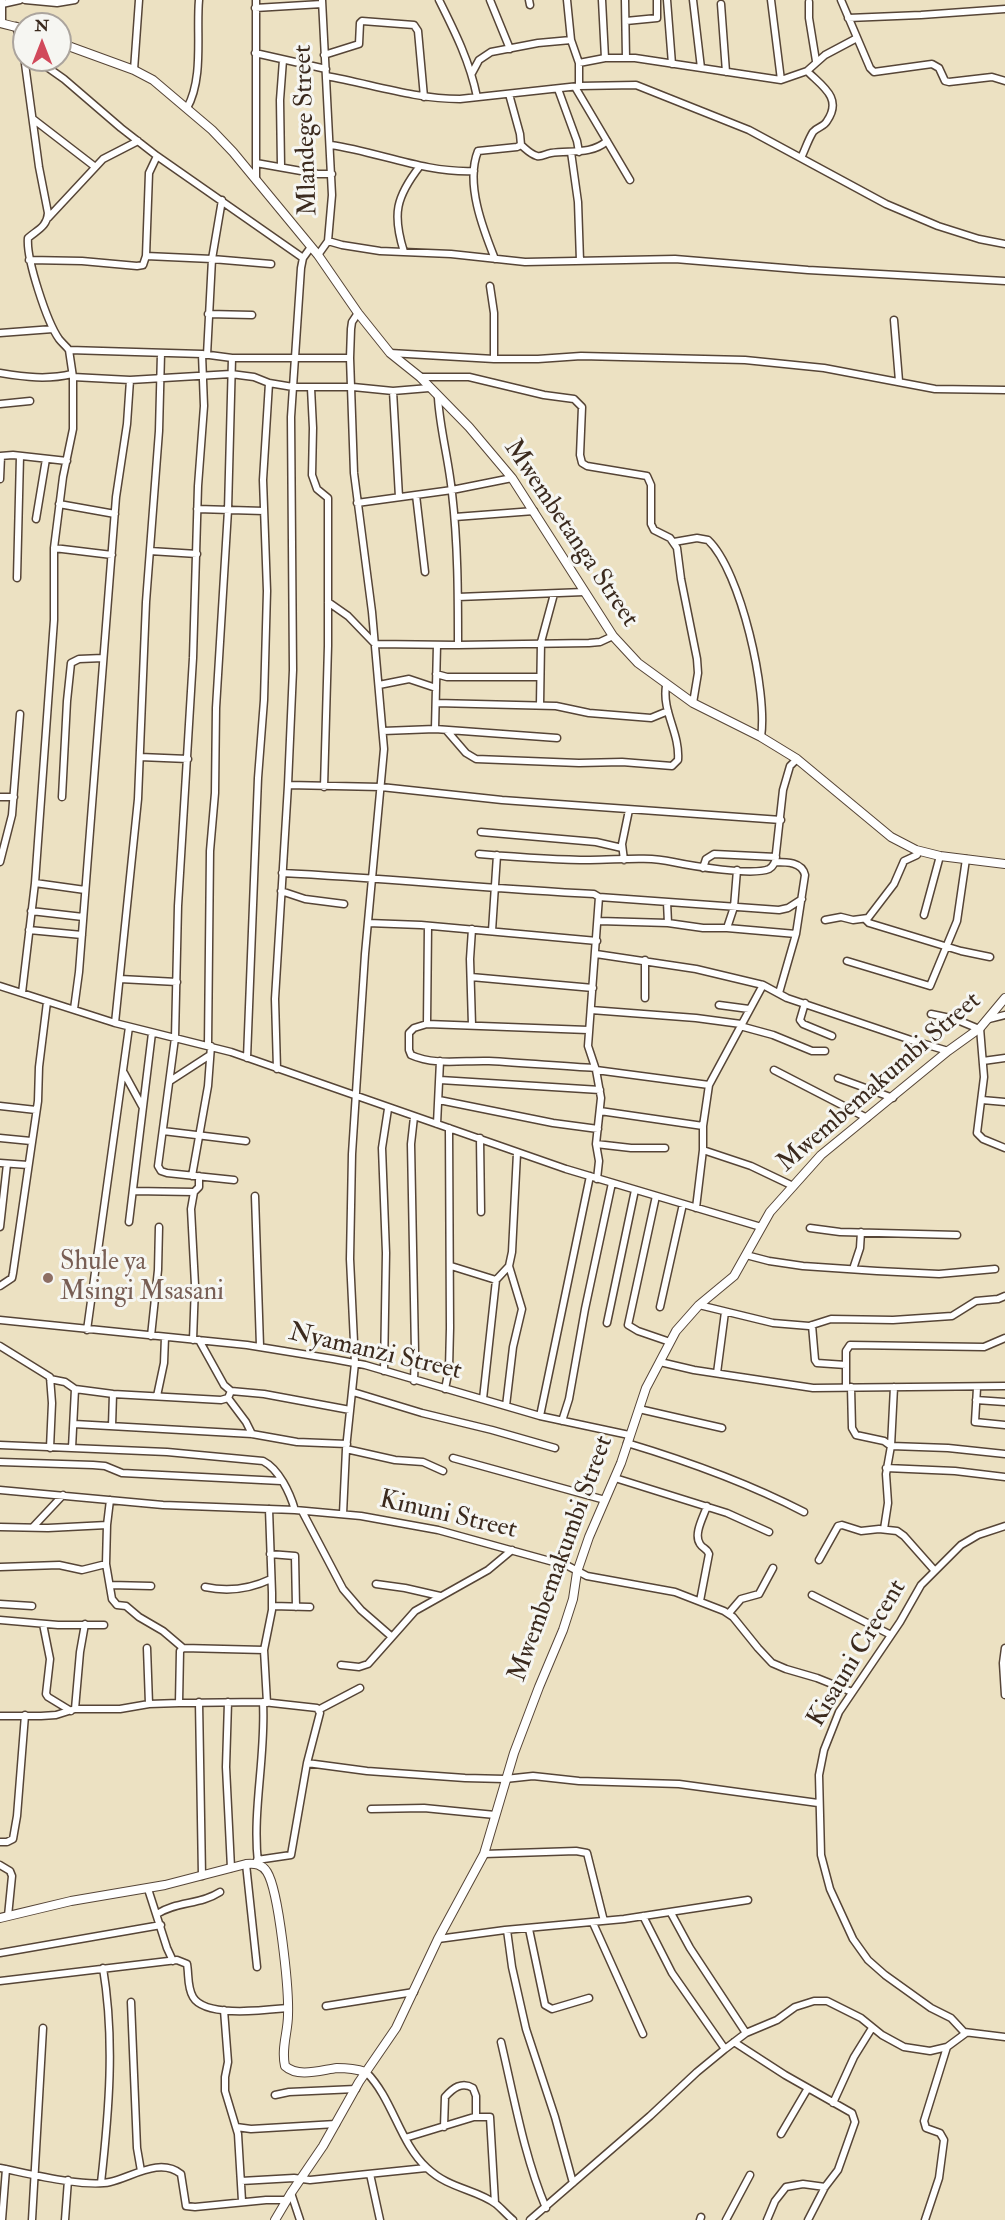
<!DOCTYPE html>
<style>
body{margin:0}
#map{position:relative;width:1005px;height:2220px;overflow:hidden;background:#ece1c2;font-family:"IM FELL Double Pica",serif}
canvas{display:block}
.north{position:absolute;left:12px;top:12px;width:60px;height:60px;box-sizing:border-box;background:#f6f6f2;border:2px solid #aba49d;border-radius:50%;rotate:0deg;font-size:16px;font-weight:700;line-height:24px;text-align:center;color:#3b2a1e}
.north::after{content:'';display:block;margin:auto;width:21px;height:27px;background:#d1495b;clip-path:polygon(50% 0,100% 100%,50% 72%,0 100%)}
</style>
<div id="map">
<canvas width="1005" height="2220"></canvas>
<div class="north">N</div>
</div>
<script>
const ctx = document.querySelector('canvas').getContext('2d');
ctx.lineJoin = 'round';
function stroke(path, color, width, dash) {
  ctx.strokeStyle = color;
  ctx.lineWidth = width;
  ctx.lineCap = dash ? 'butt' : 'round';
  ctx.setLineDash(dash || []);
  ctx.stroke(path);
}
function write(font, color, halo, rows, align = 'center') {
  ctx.font = font + ' "IM FELL Double Pica",serif';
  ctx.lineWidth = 6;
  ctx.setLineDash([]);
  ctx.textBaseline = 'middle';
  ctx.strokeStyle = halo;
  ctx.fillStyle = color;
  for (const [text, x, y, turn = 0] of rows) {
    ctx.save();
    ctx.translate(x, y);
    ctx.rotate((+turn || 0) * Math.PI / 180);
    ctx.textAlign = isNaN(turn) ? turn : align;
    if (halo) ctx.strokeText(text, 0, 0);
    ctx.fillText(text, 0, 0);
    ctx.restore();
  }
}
const minor = new Path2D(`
 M2 0V23
 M25 0 57 3 75 0
 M256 0V180
 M439 0C455 32 470 62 477 97
 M490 0 510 49
 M529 0 530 5
 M567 0 571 40 579 63V86
 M602 0 605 58
 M625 0 626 58
 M667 0 672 64
 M693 0 701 68
 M771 0 781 80
 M841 0 870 68 874 72 932 64 939 68 945 81 949 82 992 77 1005 81
 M809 2V18L816 61
 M2 4 20 0
 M721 4 726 72
 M255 8 322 4
 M848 18 921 15 1005 9
 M626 21 657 18V0
 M16 26 20 42 24 50
 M23 49 39 167 48 213C47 227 37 230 28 238 26 259 47 322 59 339 62 343 66 346 69 350L202 354 232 358H350
 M255 53 326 69
 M324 55 359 44 360 23 362 21 414 25 418 31 424 97
 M37 60 64 79 121 128 157 156 303 258
 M579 63 605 58H635L781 80 807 71 825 55 857 38
 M134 70 139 0
 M472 73 479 60 491 52 538 43 571 40
 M326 76C371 84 414 99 460 99L579 86 636 85 749 130 886 204 938 226 979 239 1005 244
 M575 87 630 180
 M558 89 577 141 579 152
 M187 108C204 78 196 33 199 0
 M33 119 94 166
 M331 145C379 152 424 173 474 171
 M521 145C526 149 530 154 537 156 542 157 545 154 551 153 570 150 591 155 607 141
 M571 152 578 202 580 261
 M801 158C805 150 808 140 813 132 817 127 824 127 827 121 843 98 822 86 807 71
 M256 163 318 174H332
 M281 166 280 100 283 60
 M48 218 103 159 138 141
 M328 241 342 245 380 251 451 254 525 262 675 259 808 270 1005 281
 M404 252C392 214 396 197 420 166
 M318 255 328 241 332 195 322 0
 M146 256 212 259 271 264
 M495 259C483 229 465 183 478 151L517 147 521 145 520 134 509 94
 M29 260 82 261 137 266 143 265 146 256 149 173 157 156
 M490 286 494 313V359
 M208 314 252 315
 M894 320 899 381
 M0 333 53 329
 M390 353 494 359H538L581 356 745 360 824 368 935 389 1005 390
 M202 354 204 406 198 486 193 658 178 906 175 1038 158 1166 161 1171 167 1173 234 1180
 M207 355 212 259 222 200
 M0 373C25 377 47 380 72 374
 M73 377 130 380 231 374 254 377 269 383 293 387H353L393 391 429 388
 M420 377H469L544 395 574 399 582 407 580 455 582 463 587 466 647 476 651 485V524L654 530 670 538 677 548 681 579 697 659 698 673 693 703
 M311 388 313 428 312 475 317 489 328 498V646L324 787
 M393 391 399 497
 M438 398C440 430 449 461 452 493 458 544 458 595 458 645
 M0 404 30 401
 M0 456 13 455 67 461
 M0 479 1 456
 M416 495 425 572
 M357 503 452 490 512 478
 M59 504 115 514
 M197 509 264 511
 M455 517 534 511
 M36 519 46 459
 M674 542 697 538 708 540C741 571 768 693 761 737
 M54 548 112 555
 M150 551 197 554
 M17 578 20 456
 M458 597 584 592
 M328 602 348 616 375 644 458 645 589 643 600 642 613 636
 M436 674 447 677H539
 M379 685 409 679 436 688
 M436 703 556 706 589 713 651 718 668 711
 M540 705 541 642 554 594
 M435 729 437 645
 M383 731 435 729 557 738
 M447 731 466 753 476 759 579 763 622 762 672 766 678 760C680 733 662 712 666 686
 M140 757 188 759
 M288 785 381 787 502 800 781 820
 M0 797H14
 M62 797 67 701 71 663 79 659 103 658
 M481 832 596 842 622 848
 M479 854C516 857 553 860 590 860 618 860 646 856 673 862 692 866 753 876 769 869 773 867 773 865 775 862L783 790 790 766 797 759
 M624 860 622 844 629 810
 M0 862 12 815 20 714
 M775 862C787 862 802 862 805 875L796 934 779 993
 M703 868 706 859 714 854 776 857
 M282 873C386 878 490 889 594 894L599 897 588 1046 596 1070 601 1098 596 1144 599 1161 597 1179
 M35 883 85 890
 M281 891 305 899 344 904
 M599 897 779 910 788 908 802 899
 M667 902 668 923
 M31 911 83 917
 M924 915 940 856
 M865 919 869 923 961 951 990 957
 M825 920 841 917 853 920 868 918 894 884 904 861 917 855 916 850
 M599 921 668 923 703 928H727L796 934
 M368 923 421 925 597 941
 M727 928 734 907 737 870
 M472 929 470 959 472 1025
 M29 930 82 935
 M492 931 497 855
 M596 954 696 969 763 985 787 998 911 1040 948 1051
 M847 961 930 986 957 921 966 859
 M471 977 593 988
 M120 979 177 982
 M0 986 115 1023 231 1052 566 1169 761 1227
 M22 993 35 883 54 620V548L63 477 73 429V377L69 350
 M645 998V960
 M805 1003 800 1020 803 1024 832 1036
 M719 1005 749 1009
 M74 1009 79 972 116 497 127 424 130 380
 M591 1010 696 1018 741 1024
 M931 1014 955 1019 979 1029
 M989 1019 1005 1015
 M115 1023 138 799 146 602 159 431 161 353
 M427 1024 428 926
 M740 1026 773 1035 812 1051H825
 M980 1028 984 1077 977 1133 983 1139 1005 1148
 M588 1030 427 1024 414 1028 409 1033V1050L411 1055C435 1066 464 1060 489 1061 525 1063 560 1066 595 1068
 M208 1045 210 851 215 793 216 708 228 510 232 358
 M247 1058 258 778 264 700 267 591 263 480 269 383
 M983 1061 1005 1058
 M277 1069 275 999 288 785 293 670 291 417 301 268 303 258 311 247
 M596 1070 709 1085
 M774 1070 867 1118
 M124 1073 142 1106
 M838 1078 893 1098
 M440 1080 600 1090
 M170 1081 210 1055
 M439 1100 553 1123 598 1129
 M982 1100 1005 1102
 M0 1106 36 1110
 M600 1111 703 1126
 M437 1124 440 1061
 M163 1131 246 1141
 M0 1138 31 1141
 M480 1138 481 1212
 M596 1144 631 1148H665
 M703 1150 751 1166 793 1186
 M0 1163 28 1165
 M192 1176 208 1086 211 1046
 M133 1191 194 1192 199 1187V1176
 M255 1196 260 1346
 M656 1196 628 1325 638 1331 670 1342
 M696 1208 703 1150V1126L709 1085 763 985
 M129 1222 152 1033
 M0 1227 7 1164
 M810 1228 840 1232 957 1235
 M746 1255 769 1261 803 1266 877 1271 939 1274 995 1269
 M451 1266 496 1280
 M853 1269 860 1248 861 1232
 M0 1286 12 1278 13 1273 38 1101 39 1067 47 1002
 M699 1305 773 1323 809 1326 831 1319 893 1320 952 1316 976 1301 998 1299 1005 1296
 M660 1307 683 1204
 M0 1320 247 1345 333 1359 365 1365 540 1416 629 1435
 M607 1323 635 1190
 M812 1325 815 1360 817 1363 846 1365
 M87 1330 129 1027
 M151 1336 158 1270 159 1227
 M193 1340 195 1285 191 1209 194 1192
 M199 1340 224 1385 231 1391 264 1394 350 1410
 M0 1346 50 1377 52 1403 50 1448
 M660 1362 694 1370 813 1388 1005 1386
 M384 1371 386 1253 382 1148 388 1109
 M717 1373 725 1312
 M50 1379 65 1382 75 1389 113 1394 221 1400 228 1398 231 1391
 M414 1381 415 1352 411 1144 414 1117
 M846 1387V1351L850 1345 984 1347 1005 1338
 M851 1387 852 1428 856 1435 884 1441 891 1446 948 1448 1005 1454
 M977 1388 975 1422 1005 1425
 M445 1389 449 1369 450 1328 449 1128
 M353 1392 422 1413 492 1430 555 1448
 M157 1396 164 1363 165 1337
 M228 1398 246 1422 252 1434
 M483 1399 496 1280 509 1266 512 1252 517 1153
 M976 1400 1005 1402
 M506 1406 513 1347 522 1309 509 1266
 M639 1409 722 1428
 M540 1416 590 1176
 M562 1421 569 1399 585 1309 612 1183
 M74 1424 252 1434 297 1442 347 1444
 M112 1426 113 1394
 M627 1443C687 1461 748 1483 804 1512
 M0 1445 167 1452 263 1461C279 1469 290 1493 295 1510
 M72 1448 75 1389
 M346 1449 395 1460 423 1462 443 1471
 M453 1458 605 1500
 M0 1462 93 1465 105 1466 122 1473 281 1481
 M886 1468 955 1471 1005 1477
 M615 1478 727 1513 769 1532
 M0 1490 163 1505 295 1510 361 1516 438 1530 568 1566 587 1576 675 1592 724 1611 733 1617 758 1648 772 1663 786 1669 817 1678 852 1692
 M110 1500 107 1525 106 1564 112 1599 117 1605 126 1606 139 1617 163 1631 183 1648
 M302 1511 343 1589 361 1610 392 1637
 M343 1514 346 1449 355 1363 350 1259 352 1154 365 954 384 749 372 612 354 473 350 358 351 329 352 322 358 313
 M1005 1526 978 1535 961 1545 921 1585 900 1622 839 1712 824 1750 819 1775 821 1855 830 1889 853 1939 868 1960 885 1975 931 2008 951 2018 964 2032 1005 2037
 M0 1527 48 1528 107 1525
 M33 1527 63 1495
 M884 1529 888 1503 886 1474 891 1446 894 1387
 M270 1554 295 1556 296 1607
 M819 1560 838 1526 842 1525 861 1531 879 1529 897 1531 904 1536 935 1571
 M0 1567 59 1565 82 1570 106 1564
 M376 1584 405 1588 440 1596
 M110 1585 151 1586
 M205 1587C228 1592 250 1589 271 1579
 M812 1595 891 1635
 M700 1601 709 1554C707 1548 703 1549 700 1544 693 1534 704 1516 707 1506
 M0 1604 32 1606
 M272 1606 310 1607
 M729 1613 741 1599 759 1594 773 1568
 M0 1620 58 1625H104
 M43 1624 50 1659 46 1694 48 1697 71 1711
 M147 1648 149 1704
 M1005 1648 1003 1663 1005 1695
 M341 1665 359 1667 368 1664 415 1611 488 1570 512 1550
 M199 1702 202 1876
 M228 1702 226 1767 231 1868
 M179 1703 180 1651 183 1648 264 1650
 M267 1703 264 1650 272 1610V1593L269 1509
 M75 1709 80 1652 85 1624
 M320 1709 360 1688
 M0 1716H41L56 1715 75 1709H120L149 1704 179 1703 263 1702 317 1708 320 1713 307 1763 291 1855 257 1860
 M307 1763 367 1771 465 1778 505 1779 533 1776 579 1781 679 1784 818 1803
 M371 1809 424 1808 495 1815
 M0 1842H7L13 1839 17 1816 25 1715
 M484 1854 576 1851 587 1853 604 1921
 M258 1863C252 1810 266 1756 263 1702
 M246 1864 257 1967
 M0 1865 10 1871 12 1876 8 1916
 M148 1889 167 1948 173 1961
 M671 1913 690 1948 746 2033
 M157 1914C177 1901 200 1905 220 1892
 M643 1916 672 1973 725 2049
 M593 1923 643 2034
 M529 1929 545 2005 552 2009 589 1998
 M507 1930 512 1967 526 2029 555 2117 573 2183
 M438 1939 505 1930 624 1919 748 1900
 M0 1953 161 1925
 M0 1981 177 1960 187 1964C189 1975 187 1987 193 1997 205 2018 266 2010 288 2008
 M131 2002 137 2148 141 2171
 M326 2006 414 1992
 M224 2010 228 2062 225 2077V2091L238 2134 242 2201
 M501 2042C514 2097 524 2156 546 2208
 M734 2042 785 2075 852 2113 855 2122 838 2170 825 2187 808 2220
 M366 2072C393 2099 399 2142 427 2168 449 2189 476 2189 496 2204 502 2209 507 2215 513 2220
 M275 2095 289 2092 356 2089
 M833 2103 854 2057 872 2028
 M236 2127 251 2129 336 2124
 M444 2127 445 2097C453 2088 462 2081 473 2088L476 2096V2117
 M781 2134 808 2088
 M405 2138 474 2117H490L495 2203
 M0 2168C26 2173 85 2188 110 2182 132 2177 160 2157 181 2174L186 2206 195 2207 266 2200H287
 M370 2174 380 2220
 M241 2181 294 2178 310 2180 426 2168
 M101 2183C109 2111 115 2040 103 1968
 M291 2193 300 2220
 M2 2220 6 2169
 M32 2220 43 2028
 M65 2220 68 2180
 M530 2220 650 2116 697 2072 725 2049 746 2033 777 2020 795 2007 814 2001H827L861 2018 882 2035 904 2047 930 2051 947 2047
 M700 2220 701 2217
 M726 2220 750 2175
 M767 2220 775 2201 786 2187 803 2184 825 2187
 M925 2220 939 2178 944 2140 940 2133 926 2128 924 2121 947 2047 966 2033`);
const tertiary = new Path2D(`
 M0 23 24 29
 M60 43 134 70 153 80 212 130 233 152 318 255 358 313 390 353 420 377 469 427 512 478 613 636 638 663 693 703 761 737 797 759 891 837 916 850 940 856 1005 864
 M0 1918 71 1901 165 1885 246 1864C255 1863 262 1864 267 1872 279 1891 289 1989 288 2015 288 2032 281 2048 285 2066 298 2078 321 2070 337 2068 347 2068 356 2069 366 2072
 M275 2220 291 2193 323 2146 359 2082 396 2028 438 1939 484 1854 514 1753 539 1687 563 1630 573 1599 577 1572 589 1537 621 1463 646 1388 676 1331 699 1305 734 1276 770 1212 821 1155 948 1051 980 1028 1005 998`);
const markers = [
 [48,1278,6,"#8d6e63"]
];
const streetNames = [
 ["Mlandege Street",307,130,-92],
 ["Mwembetanga Street",570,534,56],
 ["Mwembemakumbi Street",880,1083,-41],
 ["Nyamanzi Street",375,1353,13],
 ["Kinuni Street",448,1516,13],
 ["Mwembemakumbi Street",562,1559,-70],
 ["Kisauni Crecent",858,1654,-59]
];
const educationNames = [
 ["Shule ya",60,1263],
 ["Msingi Msasani",60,1293]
];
stroke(minor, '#564537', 9);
stroke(tertiary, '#564537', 10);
stroke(minor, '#fff', 6);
stroke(tertiary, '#fff', 8);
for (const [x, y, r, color] of markers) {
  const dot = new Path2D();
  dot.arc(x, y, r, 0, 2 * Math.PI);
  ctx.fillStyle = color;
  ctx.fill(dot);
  stroke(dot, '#f6f6f2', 2);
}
write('26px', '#3b2a1e', '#f6f6f2', streetNames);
write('26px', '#785e54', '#f6f6f2', educationNames, 'left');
</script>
